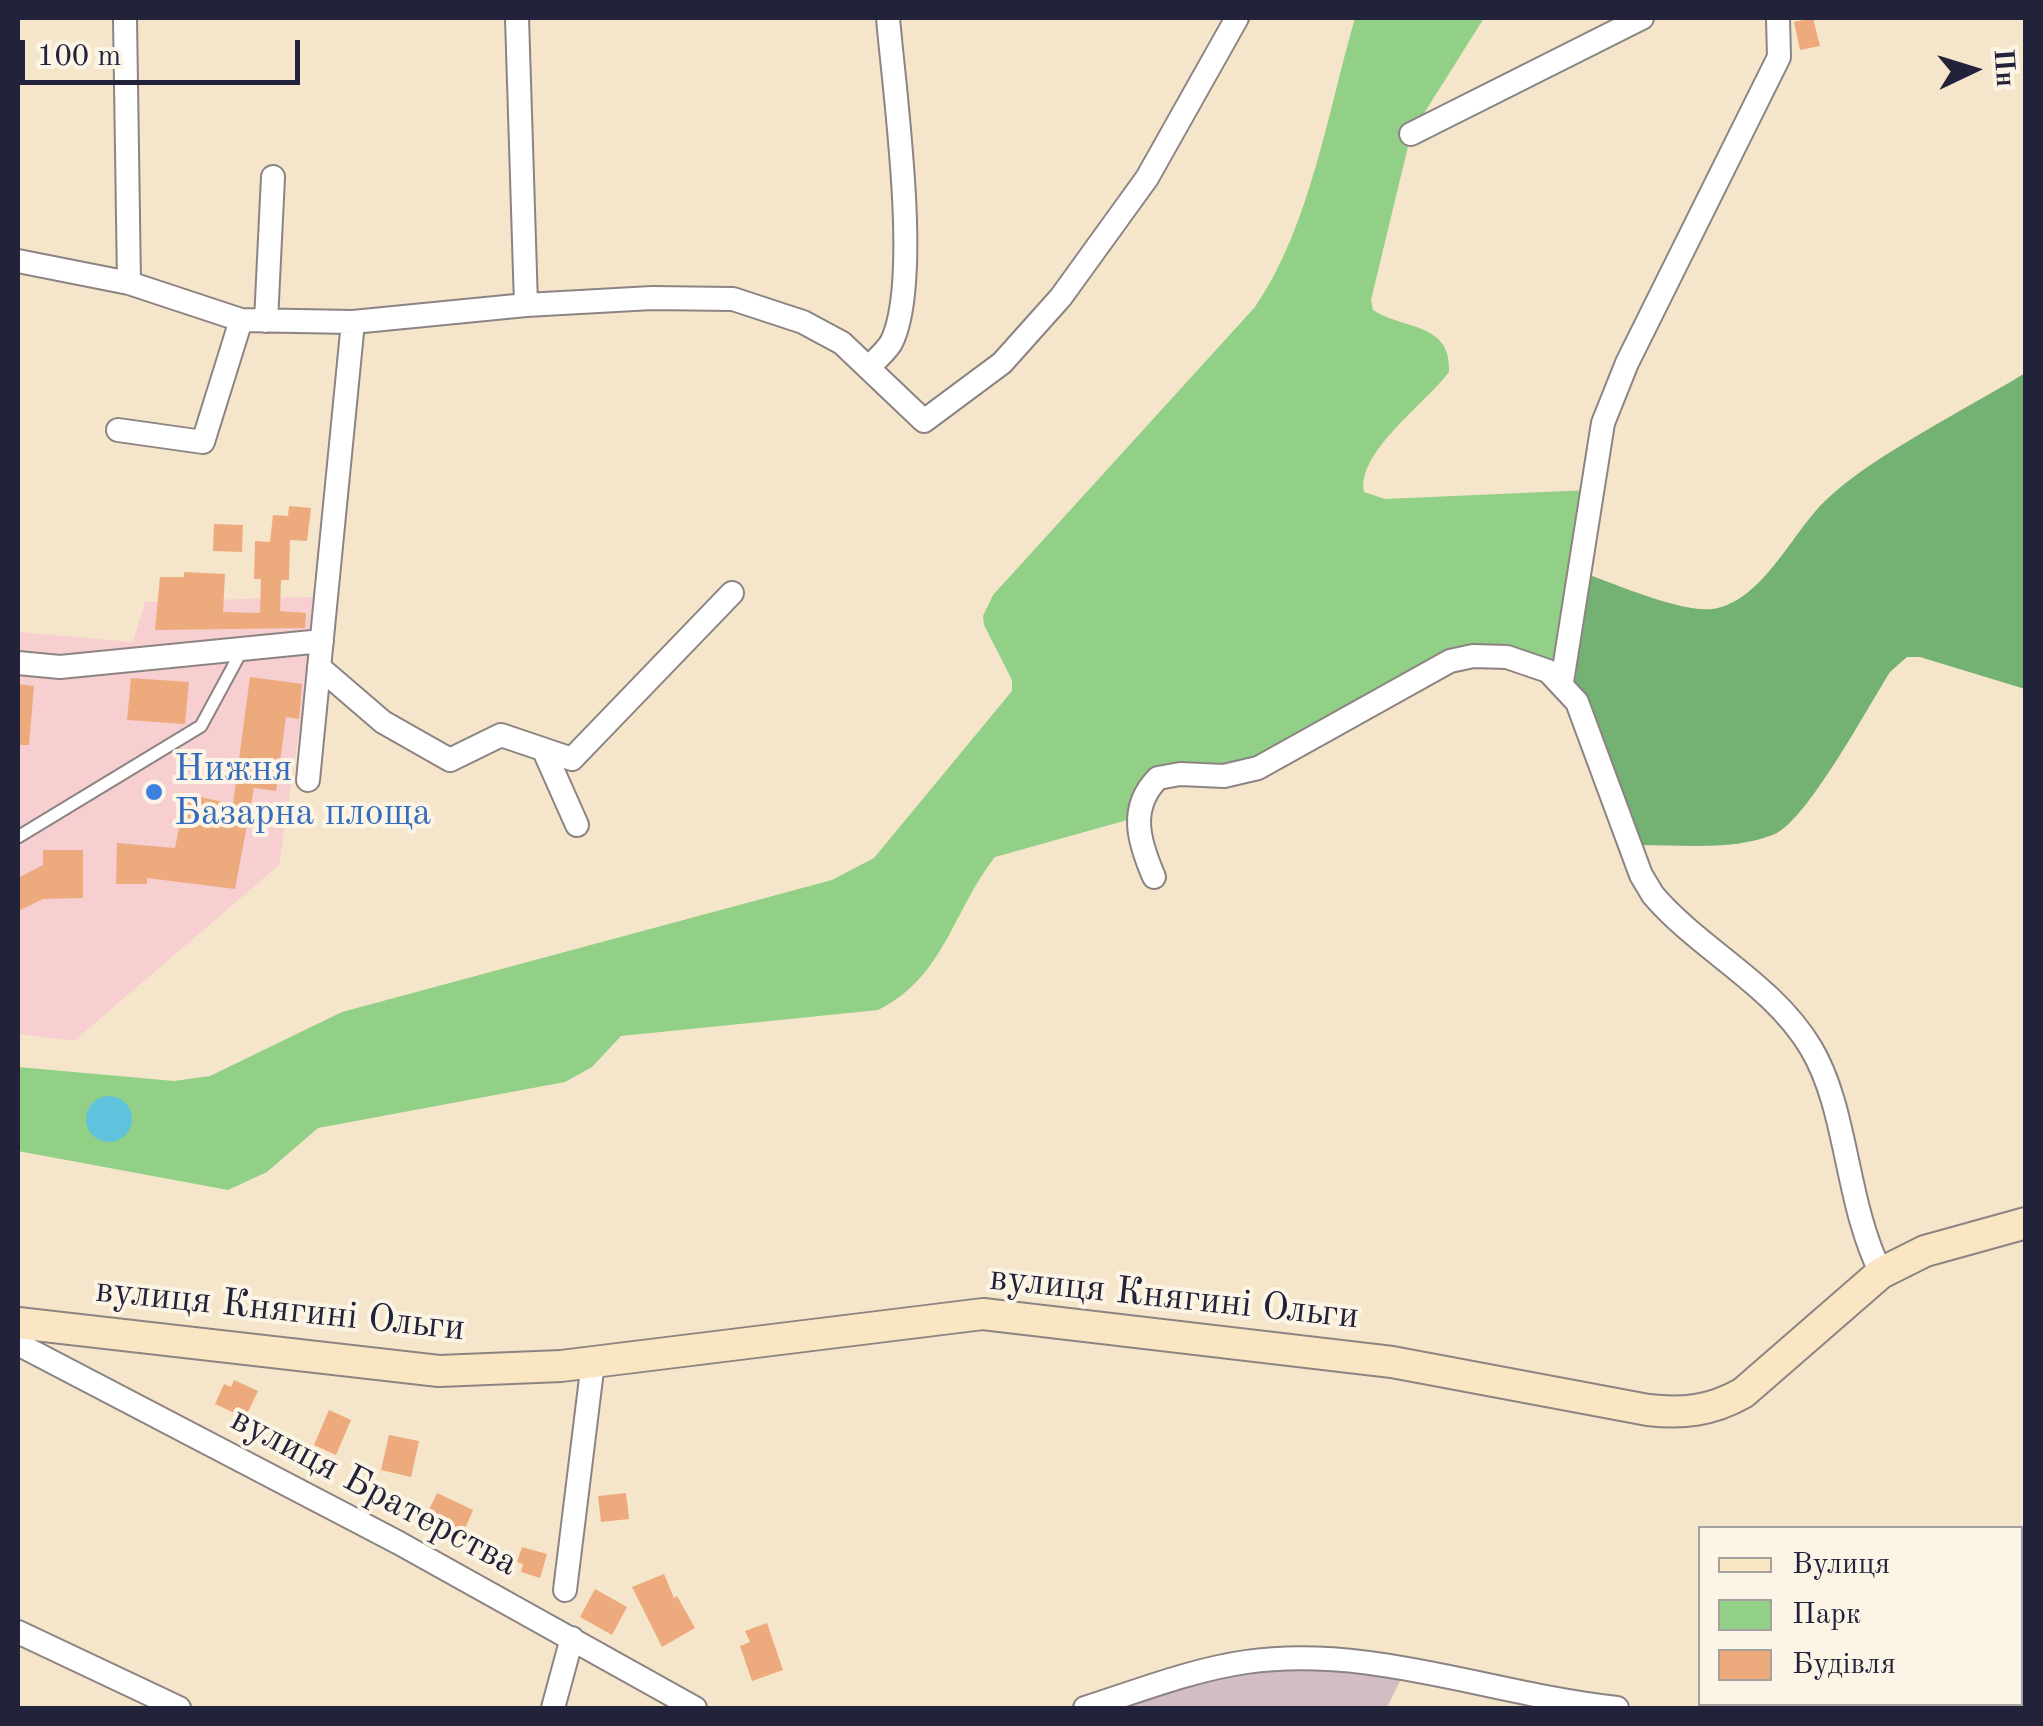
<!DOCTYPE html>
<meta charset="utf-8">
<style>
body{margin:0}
#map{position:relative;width:2043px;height:1726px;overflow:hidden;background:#f5e5ca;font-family:"Old Standard TT",serif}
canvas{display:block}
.frame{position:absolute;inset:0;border:20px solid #22223b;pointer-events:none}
.legend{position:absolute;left:1698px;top:1526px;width:325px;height:180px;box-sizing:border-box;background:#fcf5e5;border:2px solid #a5a1a1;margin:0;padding:12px 18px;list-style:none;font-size:30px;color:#22223b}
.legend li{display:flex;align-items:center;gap:20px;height:50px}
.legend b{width:50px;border:2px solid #a5a1a1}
.north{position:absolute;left:1923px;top:20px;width:100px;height:100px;-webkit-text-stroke:8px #fcf5e5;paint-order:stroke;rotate:86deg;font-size:28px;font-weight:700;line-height:40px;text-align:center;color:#22223b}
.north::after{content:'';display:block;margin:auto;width:35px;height:45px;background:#22223b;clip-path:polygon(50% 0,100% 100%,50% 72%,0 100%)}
.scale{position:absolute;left:20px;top:40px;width:280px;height:45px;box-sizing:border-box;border:5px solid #22223b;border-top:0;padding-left:12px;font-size:30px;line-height:35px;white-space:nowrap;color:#22223b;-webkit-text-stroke:8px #fcf5e5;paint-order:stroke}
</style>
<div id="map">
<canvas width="2043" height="1726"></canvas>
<div class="frame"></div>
<ul class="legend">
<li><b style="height:12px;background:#fbe6c4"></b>Вулиця</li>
<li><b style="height:28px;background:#91d086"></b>Парк</li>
<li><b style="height:28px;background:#edaa7d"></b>Будівля</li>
</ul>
<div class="north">Пн</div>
<div class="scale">100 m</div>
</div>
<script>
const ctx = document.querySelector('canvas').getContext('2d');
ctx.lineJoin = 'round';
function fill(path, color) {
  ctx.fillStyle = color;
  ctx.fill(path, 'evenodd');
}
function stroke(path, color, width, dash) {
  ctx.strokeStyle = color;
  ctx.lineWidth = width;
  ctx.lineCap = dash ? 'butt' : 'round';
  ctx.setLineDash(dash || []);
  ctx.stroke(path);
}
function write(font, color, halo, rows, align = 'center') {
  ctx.font = font + ' "Old Standard TT",serif';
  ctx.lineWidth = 8;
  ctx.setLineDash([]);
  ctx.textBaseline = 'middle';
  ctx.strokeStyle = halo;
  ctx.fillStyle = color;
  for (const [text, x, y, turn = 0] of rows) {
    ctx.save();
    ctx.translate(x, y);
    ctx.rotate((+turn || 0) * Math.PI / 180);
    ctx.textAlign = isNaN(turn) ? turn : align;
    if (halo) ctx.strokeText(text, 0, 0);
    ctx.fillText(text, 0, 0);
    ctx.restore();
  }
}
const built = new Path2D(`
 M313 597 306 684 279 865 74 1041 18 1034V632L133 642 145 602Z`);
const industrial = new Path2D(`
 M1248 1661 1406 1668 1387 1708H1107Z`);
const green = new Path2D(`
 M1355 18H1484L1411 134 1371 300 1373 310C1403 330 1452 322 1449 372 1426 403 1356 453 1364 492L1385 499 1590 490 1562 682 1473 656 1276 761 1169 775 1138 817 995 857C953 910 944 978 878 1010L621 1036 592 1067 565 1082 318 1128 267 1172 228 1190 18 1151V1067L174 1081 210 1076 342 1012 832 880 874 858 1012 691V680L984 625 983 616 993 595 1255 307C1310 227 1328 111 1355 18Z`);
const forest = new Path2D(`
 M2025 373V689L1920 657H1907L1890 672C1868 707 1807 820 1775 834 1733 852 1675 844 1630 845L1562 682 1578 571C1613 582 1684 616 1718 608 1765 596 1792 533 1825 501 1871 456 1967 409 2025 373Z`);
const water = new Path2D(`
 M86 1119a23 23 0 1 1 46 0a23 23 0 1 1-46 0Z`);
const building = new Path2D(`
 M1813 18 1820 46 1800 50 1794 22Z
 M289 506 311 508 307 541 290 540 289 580H281L280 611 306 613 305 628 155 630 160 577H184V572L225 574 223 612 260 613 261 579H254L255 541 270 542 273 515 288 516Z
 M214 524 243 525 242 552 213 551Z
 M250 677 302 684 299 719 286 717 276 791 254 788 235 889 147 878V884H116L117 843 175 848 186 794 233 804Z
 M131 678 189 682 185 724 127 720Z
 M18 684 34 686 29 745H18Z
 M43 850H83V898L43 899 18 911V878L43 865Z
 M234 1380 258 1391 245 1418 215 1404 224 1384 231 1387Z
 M329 1410 351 1420 336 1455 314 1445Z
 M389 1435 419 1441 411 1477 381 1470Z
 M437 1493 473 1510 464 1531 452 1525 447 1535 433 1528 436 1521 426 1516Z
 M626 1493 629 1519 601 1522 598 1496Z
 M522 1547 547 1554 540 1578 521 1572 523 1564 517 1562Z
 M664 1574 674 1598 677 1596 695 1628 662 1647 632 1587Z
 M595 1589 627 1607 612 1635 580 1617Z
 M767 1623 783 1670 752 1681 740 1646 750 1642 745 1631Z`);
const lane = new Path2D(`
 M18 837 201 726 241 652`);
const street = new Path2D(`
 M125 18 129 283
 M517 18 526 305
 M1411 134 1642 18
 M18 261 129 283 241 320 353 322 526 305 652 298 733 299 803 322 842 343 924 421 1002 363 1061 297 1147 178 1237 18
 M266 321 273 177
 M870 366C877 359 886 351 891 343 922 283 894 90 888 18
 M118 430 203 442 241 320
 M18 663 60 667 322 641
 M319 667 383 722 450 760 501 735 572 759 732 593
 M1562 682 1603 423 1627 363 1779 57 1778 18
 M545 753 577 825
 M308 780 353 322
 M1154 877C1139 842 1128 808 1158 778L1180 774 1224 776 1258 768 1450 661 1473 656 1507 657 1548 671 1577 702 1641 875 1653 895C1700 950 1773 984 1811 1048 1848 1110 1845 1201 1881 1273
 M18 1344 399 1543 695 1708
 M565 1590 593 1362
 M18 1632 179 1708
 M553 1708 572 1638
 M1085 1708C1138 1691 1191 1670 1246 1662 1371 1644 1494 1695 1617 1708`);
const secondary = new Path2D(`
 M18 1323 439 1371 561 1366 983 1314 1392 1362 1648 1410C1683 1414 1711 1411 1743 1393L1881 1273 1925 1251 2026 1223`);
const markers = [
 [154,792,10,"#3f7fe0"]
];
const shopNames = [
 ["Нижня",174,770],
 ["Базарна площа",174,814]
];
const streetNames = [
 ["вулиця Княгині Ольги",1174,1298,6],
 ["вулиця Княгині Ольги",280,1310,6],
 ["вулиця Братерства",374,1492,28]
];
fill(built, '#f7cfd0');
fill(industrial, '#d2bdc5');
fill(green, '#91d086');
fill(forest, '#74b273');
fill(water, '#60c3de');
fill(building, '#edaa7d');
stroke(lane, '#8c8482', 15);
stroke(street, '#8c8482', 26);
stroke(secondary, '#8c8482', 34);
stroke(lane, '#fff', 11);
stroke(street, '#fff', 22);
stroke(secondary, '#fbe6c4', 30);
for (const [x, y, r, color] of markers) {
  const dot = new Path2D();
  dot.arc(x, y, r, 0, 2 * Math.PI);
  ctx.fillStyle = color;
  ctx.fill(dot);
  stroke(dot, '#fcf5e5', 4);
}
write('38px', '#366cbe', '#fcf5e5', shopNames, 'left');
write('38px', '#22223b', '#fcf5e5', streetNames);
</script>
